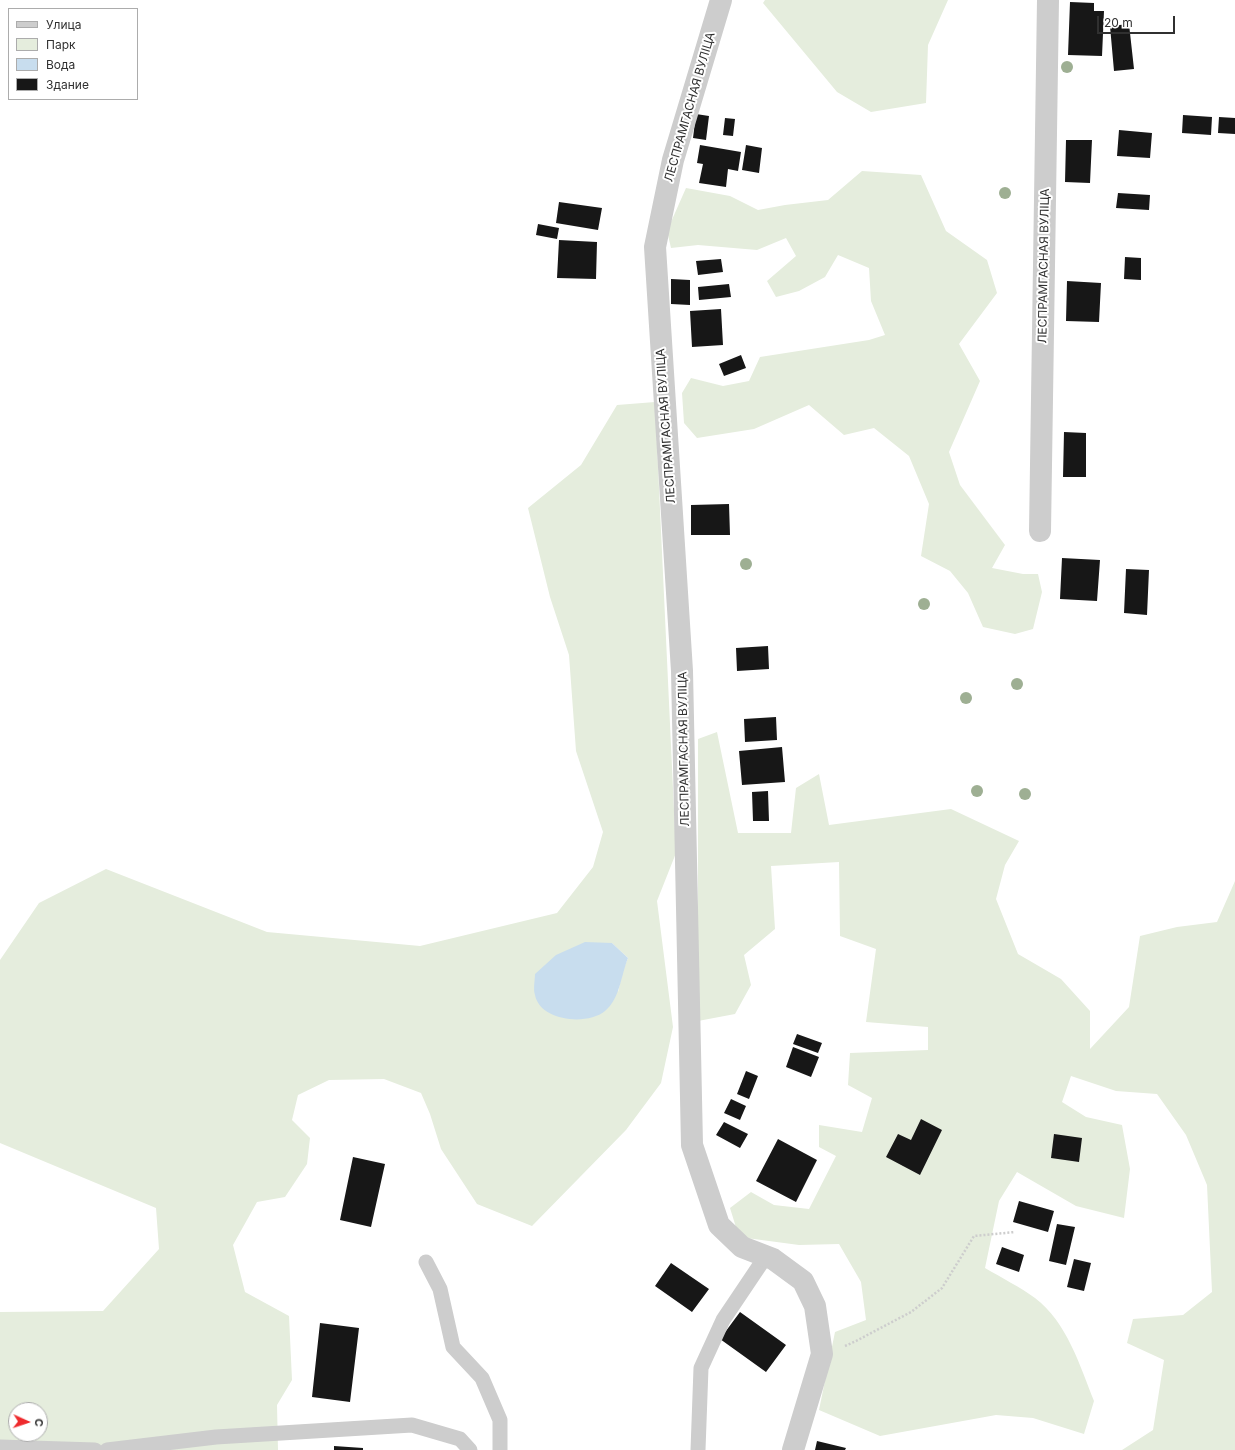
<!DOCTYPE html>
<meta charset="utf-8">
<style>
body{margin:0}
#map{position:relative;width:1235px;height:1450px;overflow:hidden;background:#fff;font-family:Inter,sans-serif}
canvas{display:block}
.legend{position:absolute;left:8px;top:8px;width:130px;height:92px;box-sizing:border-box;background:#fff;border:1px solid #acacac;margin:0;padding:5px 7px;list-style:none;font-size:12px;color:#303030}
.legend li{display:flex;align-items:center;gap:8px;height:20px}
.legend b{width:20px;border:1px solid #acacac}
.north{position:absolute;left:8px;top:1402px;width:40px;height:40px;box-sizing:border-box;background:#fff;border:1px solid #acacac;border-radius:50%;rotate:93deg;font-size:11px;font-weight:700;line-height:16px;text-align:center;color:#303030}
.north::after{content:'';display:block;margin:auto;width:14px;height:18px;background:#ee2a2d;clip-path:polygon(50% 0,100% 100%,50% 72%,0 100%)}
.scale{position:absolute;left:1097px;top:16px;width:78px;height:18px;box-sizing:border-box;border:2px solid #303030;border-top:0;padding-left:5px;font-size:12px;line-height:14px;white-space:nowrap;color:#303030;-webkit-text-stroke:3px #fff;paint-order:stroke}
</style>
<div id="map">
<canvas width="1235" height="1450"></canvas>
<ul class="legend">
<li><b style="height:5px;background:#cdcdcd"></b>Улица</li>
<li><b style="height:11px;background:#e5eddd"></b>Парк</li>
<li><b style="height:11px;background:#c8ddee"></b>Вода</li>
<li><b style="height:11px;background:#171717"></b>Здание</li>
</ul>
<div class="north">С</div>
<div class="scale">20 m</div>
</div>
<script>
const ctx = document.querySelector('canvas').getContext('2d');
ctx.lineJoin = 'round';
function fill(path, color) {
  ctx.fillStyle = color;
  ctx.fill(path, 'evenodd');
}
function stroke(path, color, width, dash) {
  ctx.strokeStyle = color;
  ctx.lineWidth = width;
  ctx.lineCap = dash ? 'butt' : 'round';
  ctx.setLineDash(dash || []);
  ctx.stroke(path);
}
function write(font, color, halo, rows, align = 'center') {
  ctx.font = font + ' Inter,sans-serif';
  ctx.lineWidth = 4;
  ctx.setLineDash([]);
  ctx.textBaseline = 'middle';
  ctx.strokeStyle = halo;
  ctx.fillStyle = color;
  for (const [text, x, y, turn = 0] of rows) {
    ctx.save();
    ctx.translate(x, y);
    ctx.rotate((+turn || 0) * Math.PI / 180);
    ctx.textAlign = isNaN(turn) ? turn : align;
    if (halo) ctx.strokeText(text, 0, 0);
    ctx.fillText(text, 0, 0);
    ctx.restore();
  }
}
const green = new Path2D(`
 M765 0H948L928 45 926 103 871 112 837 92 763 3Z
 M862 171 921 175 946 231 987 260 997 293 959 344 980 381 949 452 960 485 1005 545 992 568 1023 574H1038L1042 592 1033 629 1015 634 983 627 968 593 950 571 921 556 929 504 909 456 874 428 844 435 809 405 754 429 697 438 684 423 682 393 691 378 723 386 749 381 760 357 869 340 885 335 871 301 869 268 838 255 825 277 799 291 776 297 767 281 796 256 786 238 757 250 698 245 671 248 667 231 686 188 730 196 758 210 785 205 828 200Z
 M655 402 676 853 657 901 673 1027 661 1083 626 1130 532 1226 477 1204 441 1149 430 1114 421 1093 384 1079 329 1080 298 1095 292 1120 310 1138 307 1164 285 1197 257 1202 233 1245 245 1292 289 1316 292 1380 277 1405 278 1450H10L0 1441V1312L103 1311 159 1249 156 1208 0 1143V960L39 903 106 869 267 932 420 946 557 913 593 867 603 832 576 751 569 655 550 597 528 508 581 465 617 405ZM612 943 628 958 623 970 618 992ZM16 1410H40V1434H16Z
 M717 732 738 833H791L796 788 819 774 829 825 951 809 1019 841 1005 865 996 899 1018 954 1061 979 1090 1011V1049L1129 1007 1140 936 1177 927 1217 922 1235 881V1450H1122L1153 1430 1164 1360 1127 1343 1133 1319 1183 1315 1212 1292 1207 1185 1186 1135 1157 1094 1116 1091 1071 1076 1062 1102 1086 1117 1122 1125 1130 1169 1124 1218 1076 1206 1017 1172 999 1201 985 1268C1002 1278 1020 1287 1035 1298 1067 1322 1080 1366 1094 1401L1084 1434 1033 1418 996 1415 880 1436 819 1410 835 1332 866 1320 861 1282 839 1244 799 1245 739 1237 730 1208 751 1192 774 1205 809 1209 836 1156 819 1147V1125L862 1132 872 1098 848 1085 850 1053 928 1050V1027L866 1022 876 949 840 936 839 862 771 866 775 929 744 955 751 985 735 1014 698 1021V739Z`);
const water = new Path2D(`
 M585 942 612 943 628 958C621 975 620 999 605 1011 587 1026 540 1021 535 995 533 989 535 980 535 974L556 955Z`);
const building = new Path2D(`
 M1070 2 1094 3V11H1104L1102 56 1068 55Z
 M1129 24 1134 69 1114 71 1110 26Z
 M696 114 709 116 706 140 693 138Z
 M1183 115 1212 117 1211 135 1182 133Z
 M1219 117 1235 118V134L1218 133Z
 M725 118 735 119 733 136 723 135Z
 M1119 130 1152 133 1150 158 1117 156Z
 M1066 140H1092L1090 183 1065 182Z
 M700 145 741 152 738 171 728 169 726 187 699 183 703 164 697 163Z
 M746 145 762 148 759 173 742 170Z
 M1118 193 1150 195 1149 210 1116 208Z
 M559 202 602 208 598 230 556 223Z
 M538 224 559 228 557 239 536 235Z
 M559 240 597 242 596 279 557 278Z
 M1125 257 1141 258V280L1124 279Z
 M721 259 723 272 698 275 696 261Z
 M671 279 690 280V305L671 304Z
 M1067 281 1101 283 1099 322 1066 321Z
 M729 284 731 297 699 300 698 287Z
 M721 309 723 345 692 347 690 311Z
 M741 355 746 368 724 376 719 364Z
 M1064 432 1086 433V477H1063Z
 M729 504 730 535H691V505Z
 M1062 558 1100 560 1097 601 1060 599Z
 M1126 569 1149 570 1147 615 1124 613Z
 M768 646 769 669 737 671 736 648Z
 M776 717 777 740 745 742 744 719Z
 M782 747 785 782 742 785 739 751Z
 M768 791 769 821H753L752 792Z
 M797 1034 822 1043 818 1053 793 1044Z
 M793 1047 819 1057 811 1077 786 1067Z
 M746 1071 758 1076 749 1099 737 1094Z
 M731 1099 746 1106 740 1120 724 1113Z
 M921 1119 942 1130 920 1175 886 1157 898 1134 911 1140Z
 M724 1122 748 1134 740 1148 716 1135Z
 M1054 1134 1082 1138 1079 1162 1051 1158Z
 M778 1139 817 1160 796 1202 756 1181Z
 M353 1157 385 1164 371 1227 340 1220Z
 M1019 1201 1054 1211 1048 1232 1013 1222Z
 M1057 1224 1075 1227 1066 1265 1049 1261Z
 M1002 1247 1024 1255 1019 1272 996 1264Z
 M1074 1259 1091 1263 1084 1291 1067 1287Z
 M671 1263 709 1289 692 1312 655 1286Z
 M740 1312 786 1345 766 1372 720 1339Z
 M320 1323 359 1328 350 1402 312 1397Z
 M817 1441 846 1448 845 1450H815Z
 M334 1446 363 1448V1450H334Z`);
const path = new Path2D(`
 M845 1346 856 1341 911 1312 942 1288 974 1236 1015 1232`);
const lane = new Path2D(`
 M426 1262 440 1289 453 1347 482 1378 500 1420V1450
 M0 1447 95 1450
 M107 1450 216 1437 412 1425 460 1439 470 1450
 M698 1450 701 1368 723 1320 766 1256`);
const street = new Path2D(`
 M721 0 673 160 655 247 682 671 692 1145 719 1225 742 1247 773 1259 803 1281 815 1306 822 1354 793 1450
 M1040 531 1048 0`);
const trees = [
 [1067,67],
 [1005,193],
 [746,564],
 [924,604],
 [1017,684],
 [966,698],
 [977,791],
 [1025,794]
];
const streetNames = [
 ["ЛЕСПРАМГАСНАЯ ВУЛІЦА",690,107,-74],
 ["ЛЕСПРАМГАСНАЯ ВУЛІЦА",1044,266,-89],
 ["ЛЕСПРАМГАСНАЯ ВУЛІЦА",666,426,-94],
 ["ЛЕСПРАМГАСНАЯ ВУЛІЦА",684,749,-91]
];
fill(green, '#e5eddd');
fill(water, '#c8ddee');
fill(building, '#171717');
stroke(path, '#cdcdcd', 2.5, [2, 2]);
stroke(lane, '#cdcdcd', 15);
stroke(street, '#cdcdcd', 22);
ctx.fillStyle = '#9eaf93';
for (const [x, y] of trees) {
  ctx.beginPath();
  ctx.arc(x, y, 6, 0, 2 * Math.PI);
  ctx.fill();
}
write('12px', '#303030', '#fff', streetNames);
</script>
